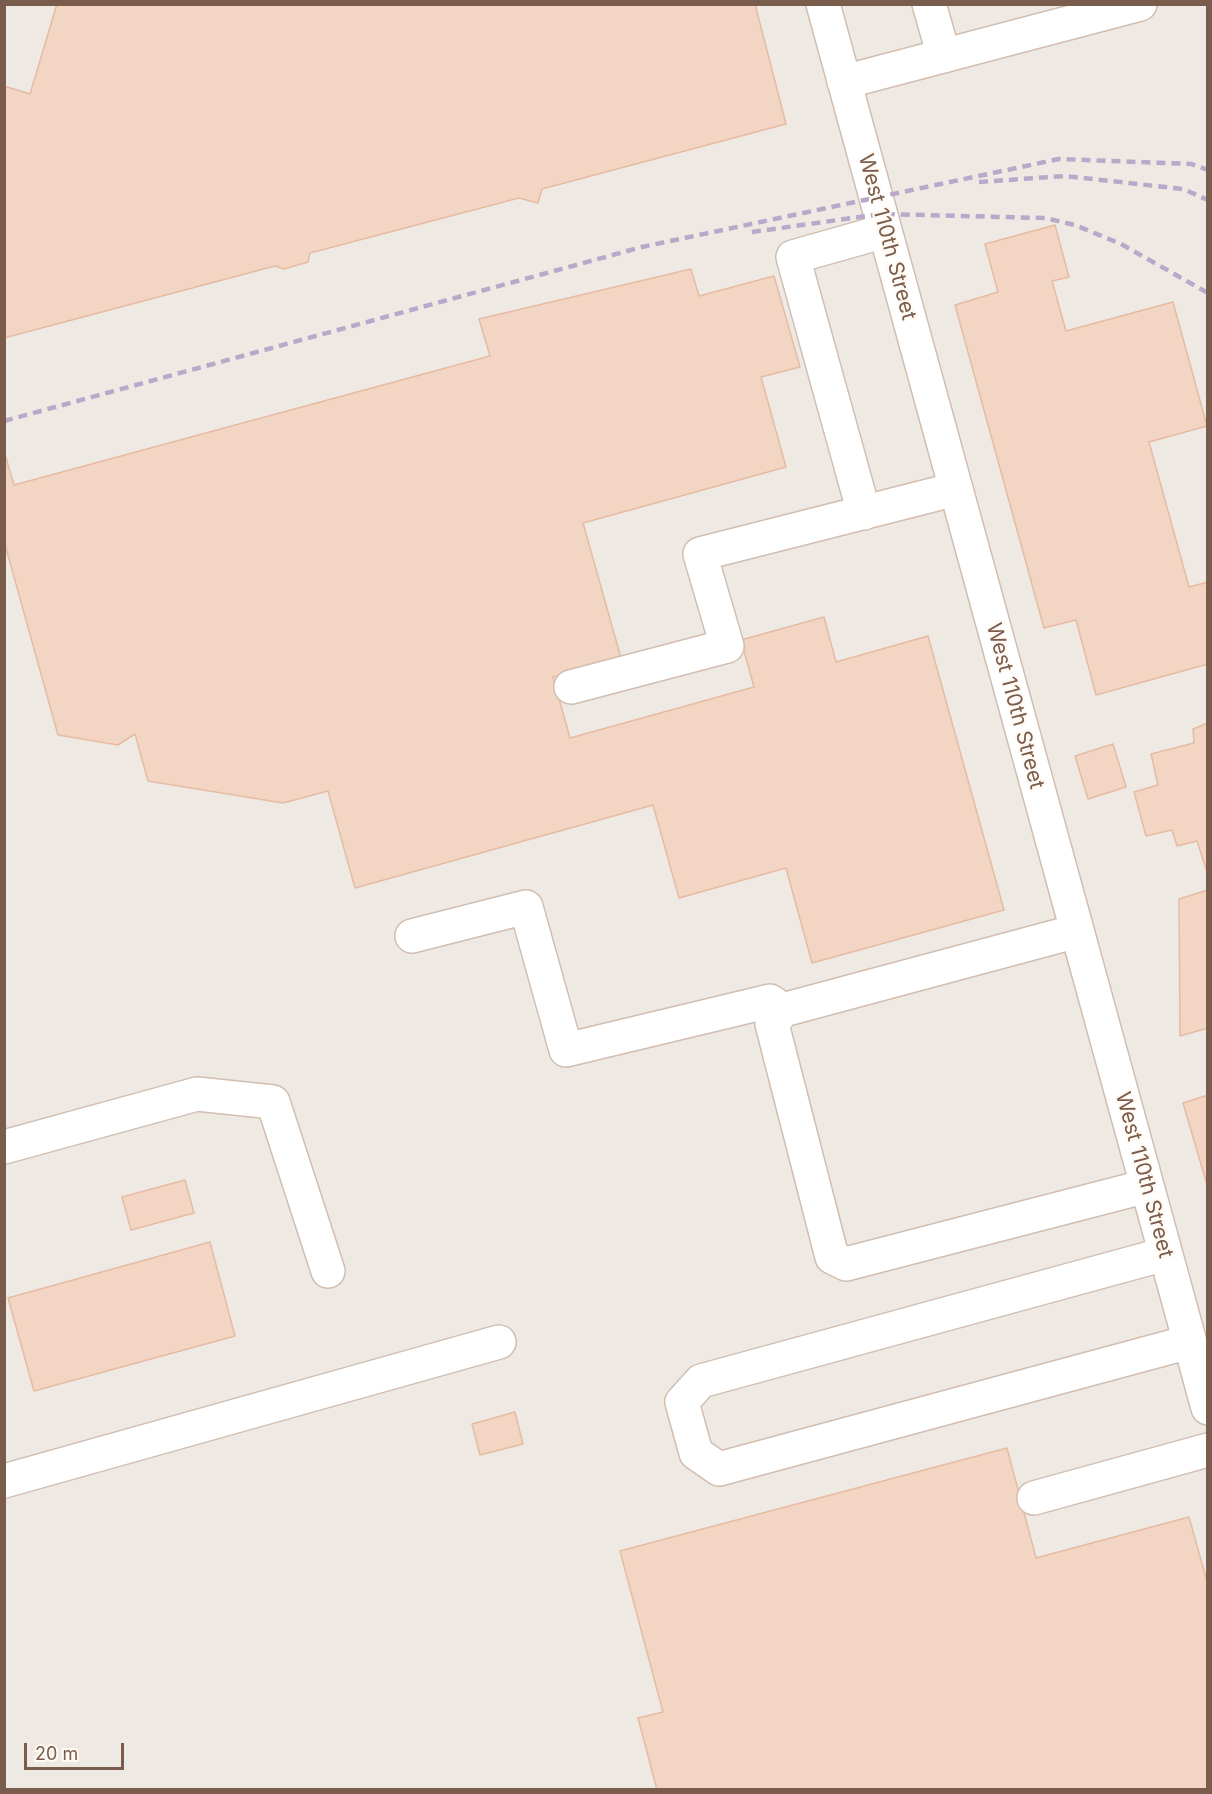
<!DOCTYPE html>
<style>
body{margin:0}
#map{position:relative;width:1212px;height:1794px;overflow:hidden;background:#fdf6ec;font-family:Inter,sans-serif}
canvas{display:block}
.frame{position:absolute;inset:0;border:6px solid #7a5c4d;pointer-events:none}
.scale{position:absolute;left:24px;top:1743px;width:100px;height:27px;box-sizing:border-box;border:3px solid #7a5c4d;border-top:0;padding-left:8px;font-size:18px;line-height:21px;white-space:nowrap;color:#7a5c4d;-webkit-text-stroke:4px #fffaf3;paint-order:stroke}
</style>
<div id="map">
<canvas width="1212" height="1794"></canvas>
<div class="frame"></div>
<div class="scale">20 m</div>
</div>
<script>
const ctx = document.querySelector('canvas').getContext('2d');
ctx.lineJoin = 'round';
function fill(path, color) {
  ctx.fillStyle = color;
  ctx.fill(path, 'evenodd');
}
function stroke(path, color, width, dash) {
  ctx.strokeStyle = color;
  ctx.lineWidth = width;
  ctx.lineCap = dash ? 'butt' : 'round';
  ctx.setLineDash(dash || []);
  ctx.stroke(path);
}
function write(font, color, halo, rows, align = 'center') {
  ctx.font = font + ' Inter,sans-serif';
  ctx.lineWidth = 4.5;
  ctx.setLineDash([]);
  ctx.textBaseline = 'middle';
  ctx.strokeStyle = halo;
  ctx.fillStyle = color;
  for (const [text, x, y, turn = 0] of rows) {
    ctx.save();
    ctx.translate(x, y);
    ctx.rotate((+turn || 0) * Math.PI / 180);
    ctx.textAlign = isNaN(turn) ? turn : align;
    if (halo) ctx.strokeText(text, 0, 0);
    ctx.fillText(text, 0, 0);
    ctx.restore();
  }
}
const industrial = new Path2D(`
 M5 5H1207V1789H5Z`);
const building = new Path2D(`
 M57 4H755L786 124 542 189 538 203 519 198 310 253 308 262 284 269 275 266 4 338V86L30 94Z
 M1055 225 1069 277 1052 281 1066 331 1173 302 1207 426 1149 442 1189 587 1208 582V664L1096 695 1076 620 1044 628 955 305 998 292 985 244Z
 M691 269 699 296 774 276 800 367 761 377 786 467 583 523 621 658 553 677 570 738 754 687 741 640 824 617 836 662 928 636 1004 910 812 963 786 868 679 898 653 805 355 888 328 791 283 803 148 781 135 734 118 745 58 735 4 541V451L14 485 490 356 479 319Z
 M1208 723V875L1197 841 1177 846 1172 830 1146 836 1134 792 1158 785 1151 754 1194 743 1193 729Z
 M1113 744 1126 787 1088 799 1075 756Z
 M1208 890V1028L1180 1036 1179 899Z
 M1208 1095V1188L1183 1103Z
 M185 1180 194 1213 131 1230 122 1197Z
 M210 1242 235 1336 34 1391 8 1298Z
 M515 1412 523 1444 480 1455 472 1424Z
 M1007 1448 1036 1558 1189 1517 1208 1585V1790H657L638 1718 663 1712 620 1551Z`);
const minor = new Path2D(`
 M823 4 1208 1408
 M929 4 944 56
 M844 82 1140 4
 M864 513 793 257 885 231
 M571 687 727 646 700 554 956 489
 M1077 931 783 1010 772 1024 832 1257 846 1264 1147 1186
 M412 936 526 907 566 1050 770 1001 783 1010
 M4 1147 197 1094 273 1102 328 1271
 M1165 1254 701 1381 682 1402 696 1453 719 1469 1189 1342
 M4 1481 499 1342
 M1034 1498 1208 1450`);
const rail = new Path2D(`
 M979 182 1065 176 1183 189 1208 200
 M752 232 881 214 1045 218 1075 225 1121 244 1208 293
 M4 421 642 247 1059 159 1191 164 1208 170`);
const streetNames = [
 ["West 110th Street",887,237,75],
 ["West 110th Street",1015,706,75],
 ["West 110th Street",1144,1175,75]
];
fill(industrial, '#efe9e4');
fill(building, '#f3d5c3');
stroke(building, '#e6bba3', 1.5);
stroke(minor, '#d1beb0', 36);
stroke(minor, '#fff', 33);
stroke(rail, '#b9a8c9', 4.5, [9, 6]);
write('21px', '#7a5c4d', '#fffaf3', streetNames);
</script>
